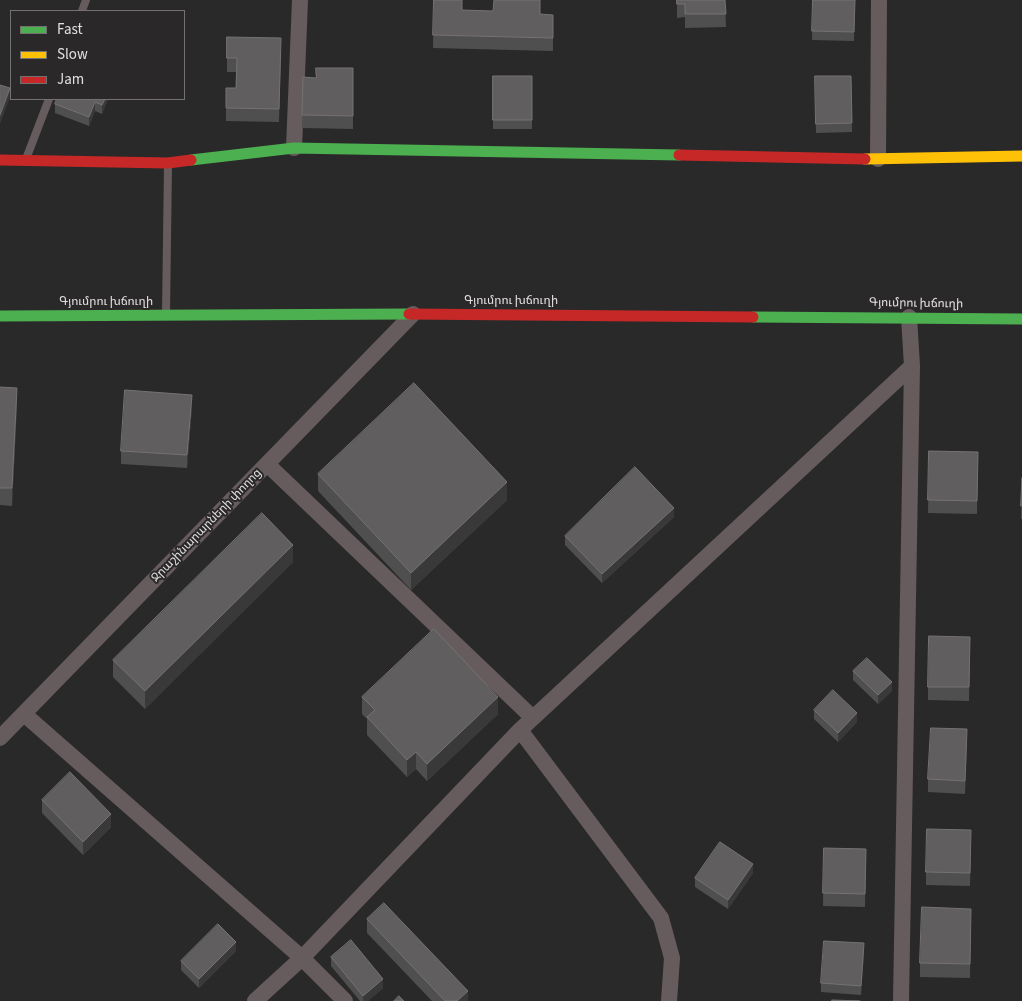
<!DOCTYPE html>
<meta charset="utf-8">
<style>
body{margin:0}
#map{position:relative;width:1022px;height:1001px;overflow:hidden;background:#2a2929;font-family:"Source Sans 3",sans-serif}
canvas{display:block}
.legend{position:absolute;left:10px;top:10px;width:175px;height:90px;box-sizing:border-box;background:#2b2829;border:1px solid #747172;margin:0;padding:6px 9px;list-style:none;font-size:15px;color:#e1dfe0}
.legend li{display:flex;align-items:center;gap:10px;height:25px}
.legend b{width:25px;border:1px solid #747172}
</style>
<div id="map">
<canvas width="1022" height="1001"></canvas>
<ul class="legend">
<li><b style="height:6px;background:#4caf50"></b>Fast</li>
<li><b style="height:6px;background:#ffc107"></b>Slow</li>
<li><b style="height:6px;background:#c62828"></b>Jam</li>
</ul>
</div>
<script>
const ctx = document.querySelector('canvas').getContext('2d');
ctx.lineJoin = 'round';
function stroke(path, color, width, dash) {
  ctx.strokeStyle = color;
  ctx.lineWidth = width;
  ctx.lineCap = dash ? 'butt' : 'round';
  ctx.setLineDash(dash || []);
  ctx.stroke(path);
}
function fill(path, color) {
  ctx.fillStyle = color;
  ctx.fill(path, 'evenodd');
}
function write(font, color, halo, rows, align = 'center') {
  ctx.font = font + ' "Source Sans 3","Noto Sans Armenian",sans-serif';
  ctx.lineWidth = 4;
  ctx.setLineDash([]);
  ctx.textBaseline = 'middle';
  ctx.strokeStyle = halo;
  ctx.fillStyle = color;
  for (const [text, x, y, turn = 0] of rows) {
    ctx.save();
    ctx.translate(x, y);
    ctx.rotate((+turn || 0) * Math.PI / 180);
    ctx.textAlign = isNaN(turn) ? turn : align;
    if (halo) ctx.strokeText(text, 0, 0);
    ctx.fillText(text, 0, 0);
    ctx.restore();
  }
}
const lane = new Path2D(`
 M82 11 86 0
 M26 159 49 99
 M166 314 168 165`);
const street = new Path2D(`
 M294 148 300 0
 M878 159 879 0
 M267 464 533 718
 M24 714 302 958 345 1001
 M520 730 661 918 672 958 669 1001
 M0 738 413 314
 M255 1001 302 958 520 730 912 366
 M901 1001 912 366 909 317`);
const fast = new Path2D(`
 M191 160 294 148 679 155
 M0 316 409 314
 M753 317 1022 319`);
const slow = new Path2D(`
 M865 159 1022 156`);
const jam = new Path2D(`
 M679 155 865 159
 M0 160 168 163 191 160
 M409 314 753 317`);
const wall = new Path2D(`
 M434 0 462 10 553 15V51L433 48Z
 M677 0H725L726 27 685 28V17L677 18Z
 M813 0H855L854 41 812 40Z
 M227 37 281 51 279 122 226 121V88H236V72H227Z
 M353 68V129L302 128 303 77 316 78Z
 M493 76H532V129H493Z
 M815 76H851L852 132 816 133Z
 M57 99H108L102 114 95 111 89 126 55 113V104Z
 M0 387 17 405 12 506 0 505Z
 M192 408 187 468 121 464V451Z
 M929 451 978 452 977 514 928 513Z
 M318 474 507 500 411 590 318 491Z
 M1022 478V519H1021Z
 M674 517 602 583 565 545V536Z
 M293 562 145 709 113 677V660Z
 M970 637 969 701 928 700V687Z
 M853 671 892 691 878 704 853 680Z
 M362 697 498 714 427 781 416 769 407 777 367 735V719L362 714Z
 M814 710 857 722 838 742 814 719Z
 M967 742 965 794 928 792V779Z
 M42 800 111 827 83 855 42 813Z
 M971 844 970 886 926 885V872Z
 M824 848 866 849 865 907 823 906Z
 M753 873 728 909 695 887V878Z
 M971 909 970 978 920 977V963Z
 M367 919 468 1001H432L367 933Z
 M236 951 199 988 181 970V961Z
 M864 952 861 995 821 992V983Z
 M331 957 383 988 368 1001H360L331 966Z`);
const shadedWall = new Path2D(`
 M10 88V97L0 124V115Z
 M105 99H108L102 114V105Z
 M95 102V111L89 126V117Z
 M17 388V405L12 506V488Z
 M192 395V408L187 468V455Z
 M507 482V500L411 590V573Z
 M674 508V517L602 583V574Z
 M293 545V562L145 709V691Z
 M892 682V691L878 704V695Z
 M498 697V714L427 781V764Z
 M857 713V722L838 742V733Z
 M967 729V742L965 794V781Z
 M416 752V769L407 777V760Z
 M111 814V827L83 855V842Z
 M753 864V873L728 909V900Z
 M236 942V951L199 988V979Z
 M864 943V952L861 995V986Z
 M383 979V988L368 1001H363V996Z
 M468 991V1001H457Z`);
const building = new Path2D(`
 M434 0H462V10L493 11 494 0H540V14L553 15V38L433 35Z
 M677 0H725L726 14H685V4H677Z
 M813 0H855L854 32 812 31Z
 M227 37 281 38 279 109 226 108V88H236L237 58H227Z
 M316 68H353V116L302 115 303 77 316 78Z
 M493 76H532V120H493Z
 M815 76H851L852 123 816 124Z
 M0 85 10 88 0 115Z
 M57 99H105L102 105 95 102 89 117 55 104Z
 M414 383 507 482 411 573 318 474Z
 M0 387 17 388 12 488H0Z
 M125 390 192 395 187 455 121 451Z
 M929 451 978 452 977 501 928 500Z
 M635 467 674 508 602 574 565 536Z
 M1022 478V506H1021Z
 M262 513 293 545 145 691 113 660Z
 M434 629 498 697 427 764 416 752 407 760 367 717 375 710 362 697Z
 M929 636 970 637 969 687H928Z
 M867 658 892 682 878 695 853 671Z
 M833 690 857 713 838 733 814 710Z
 M931 728 967 729 965 781 928 779Z
 M70 772 111 814 83 842 42 800Z
 M927 829 971 830 970 873 926 872Z
 M720 842 753 864 728 900 695 878Z
 M824 848 866 849 865 894 823 893Z
 M384 903 468 991 457 1001H445L367 919Z
 M922 907 971 909 970 964 920 963Z
 M218 924 236 942 199 979 181 961Z
 M351 940 383 979 363 996 331 957Z
 M824 941 864 943 861 986 821 983Z
 M399 996 404 1001H394Z
 M832 1000 860 1001H832Z`);
const streetNames = [
 ["Գյումրու խճուղի",511,301],
 ["Գյումրու խճուղի",106,302],
 ["Գյումրու խճուղի",916,304,1],
 ["Ջրաշինարարների փողոց",207,526,-46]
];
stroke(lane, '#675c5d', 8);
stroke(street, '#675c5d', 16);
stroke(fast, '#4caf50', 11);
stroke(slow, '#ffc107', 11);
stroke(jam, '#c62828', 11);
fill(wall, '#504f4f');
fill(shadedWall, '#3a3939');
fill(building, '#605e5f');
stroke(building, '#747273', 1);
write('12px', '#e1dfe0', '#2b2829', streetNames);
</script>
